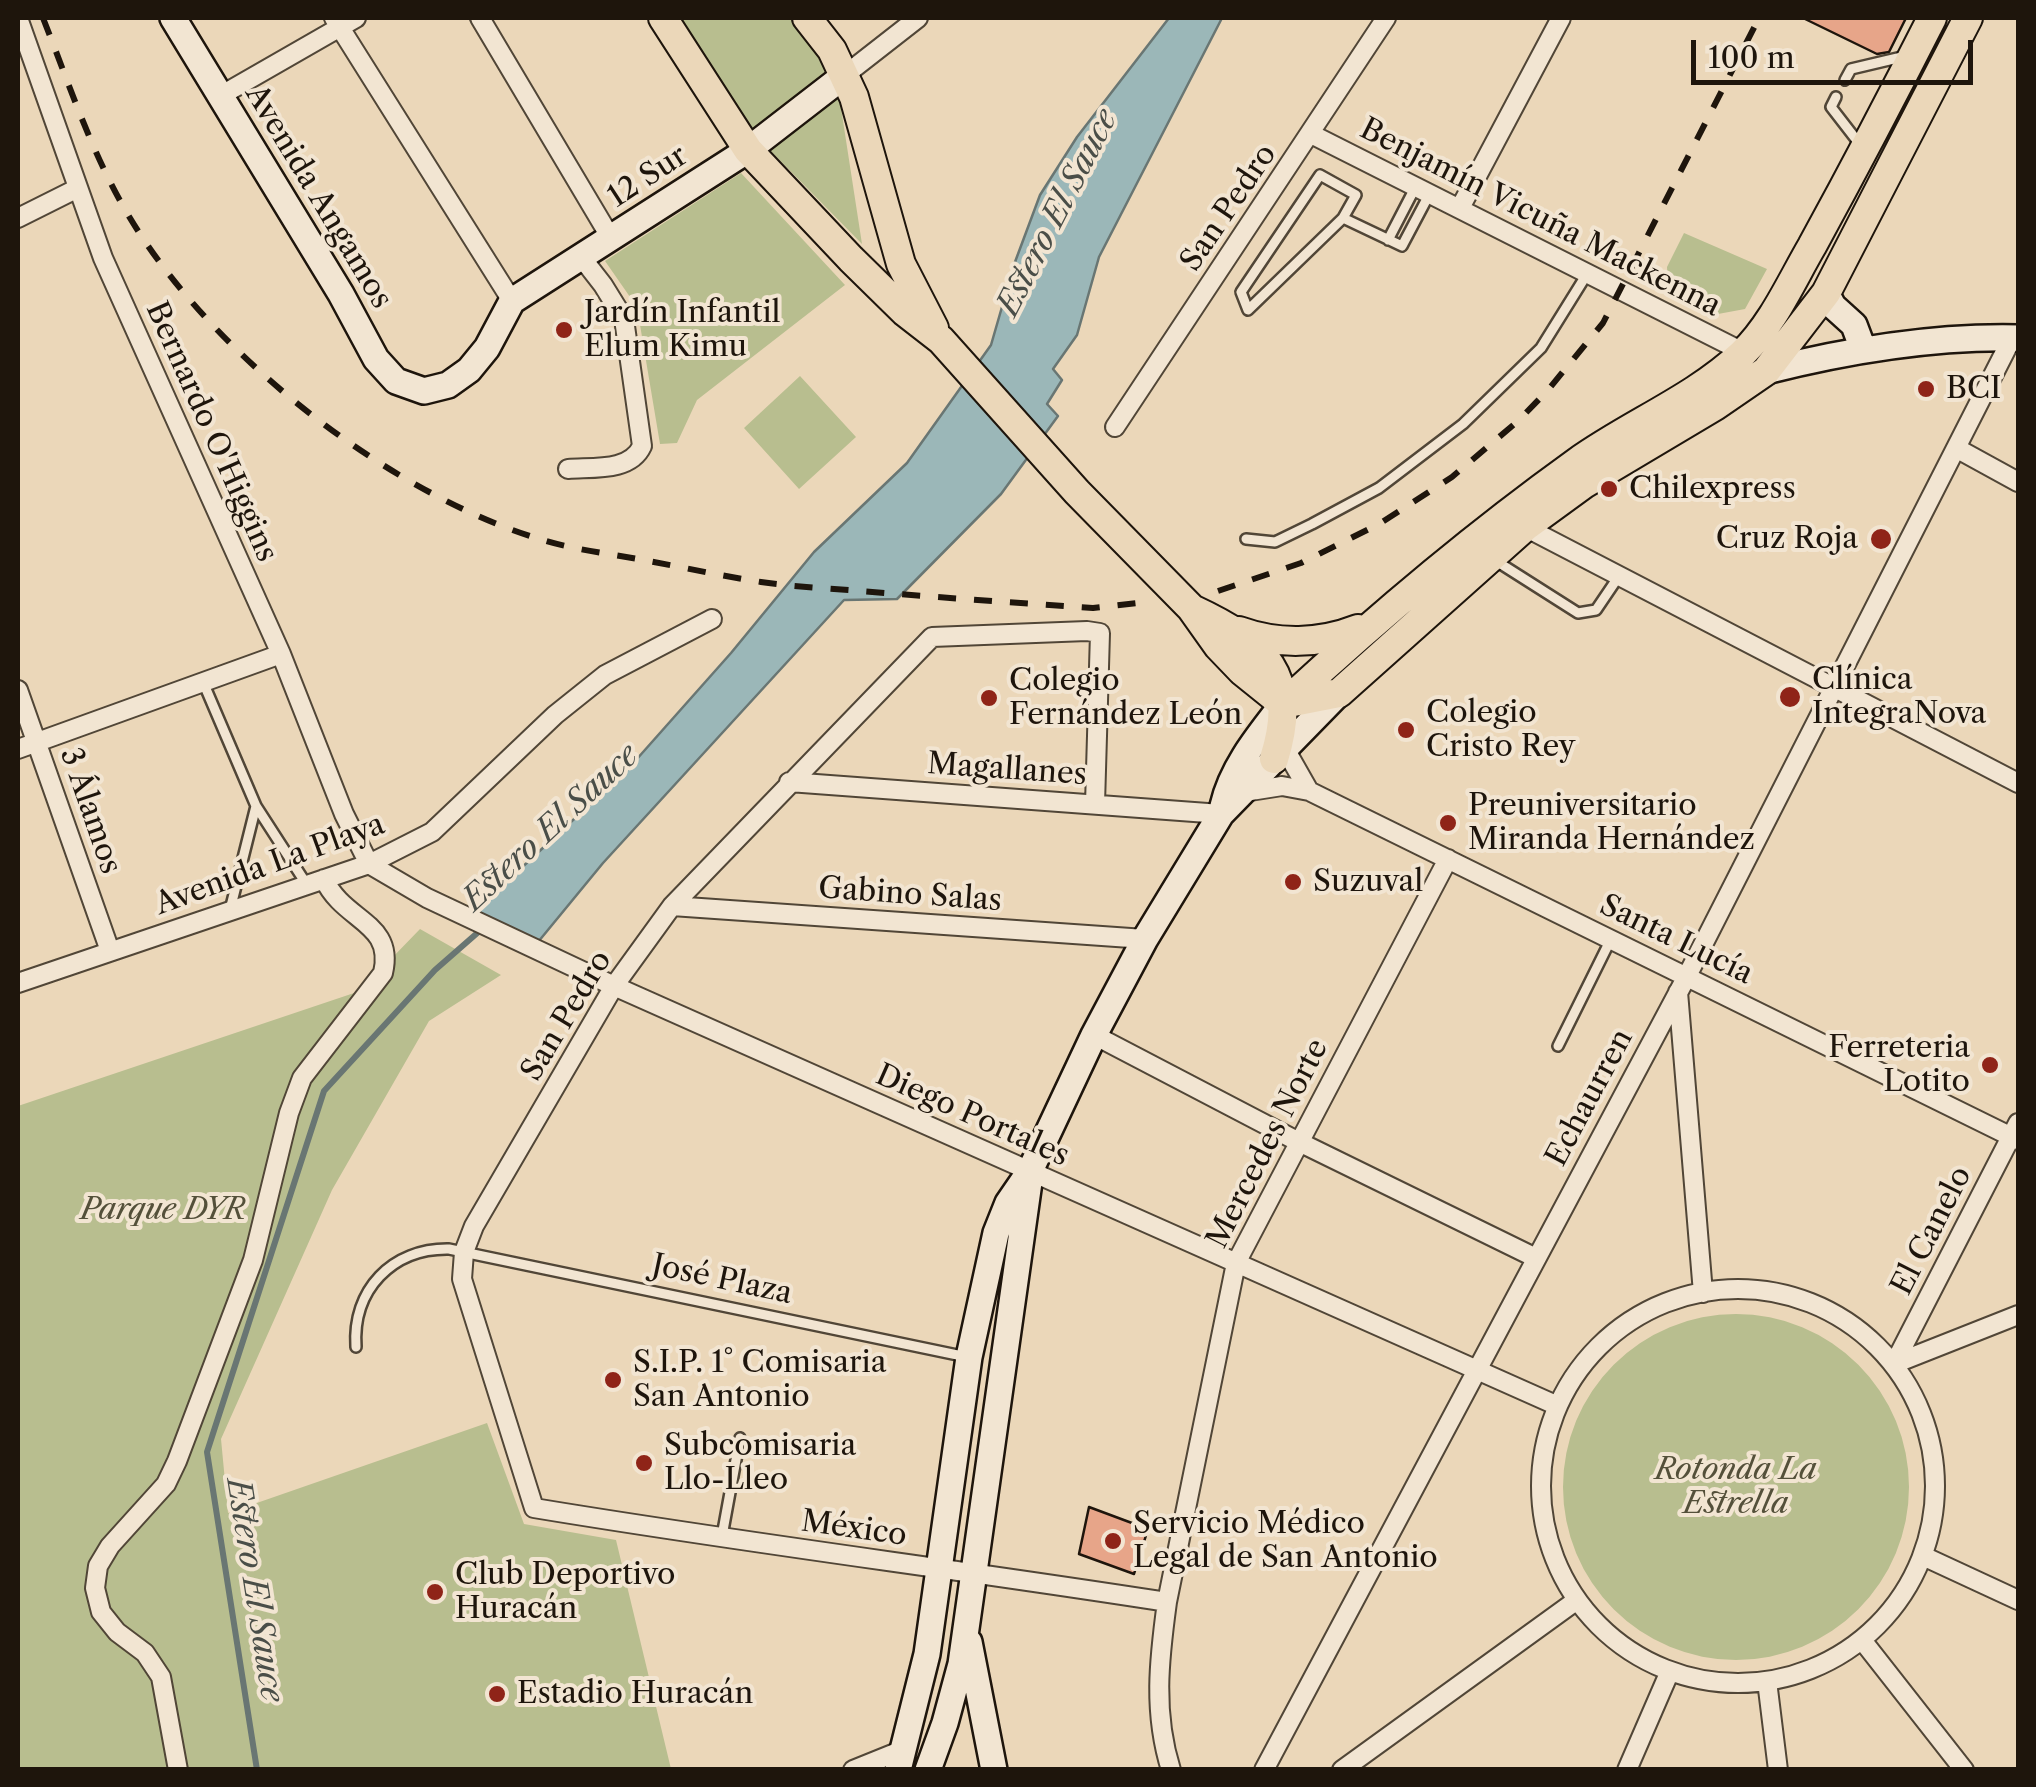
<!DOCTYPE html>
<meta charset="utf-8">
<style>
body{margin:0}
#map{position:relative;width:2036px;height:1787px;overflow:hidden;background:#ebd7b9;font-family:"Libre Caslon Text",serif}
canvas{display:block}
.frame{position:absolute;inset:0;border:20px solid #1e150c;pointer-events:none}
.scale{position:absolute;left:1691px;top:40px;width:282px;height:45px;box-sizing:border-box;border:5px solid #1e150c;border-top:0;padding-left:12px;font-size:30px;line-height:35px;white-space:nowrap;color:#1e150c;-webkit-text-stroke:8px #f2e5d2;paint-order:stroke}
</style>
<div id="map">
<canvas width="2036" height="1787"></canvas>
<div class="frame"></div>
<div class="scale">100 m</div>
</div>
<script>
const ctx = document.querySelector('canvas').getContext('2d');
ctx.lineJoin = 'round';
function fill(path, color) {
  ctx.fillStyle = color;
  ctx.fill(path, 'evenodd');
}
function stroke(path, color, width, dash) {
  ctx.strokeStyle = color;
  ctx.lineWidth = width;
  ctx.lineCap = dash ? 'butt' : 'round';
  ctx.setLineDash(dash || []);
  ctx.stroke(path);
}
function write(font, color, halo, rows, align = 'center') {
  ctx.font = font + ' "Libre Caslon Text",serif';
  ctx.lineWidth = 8;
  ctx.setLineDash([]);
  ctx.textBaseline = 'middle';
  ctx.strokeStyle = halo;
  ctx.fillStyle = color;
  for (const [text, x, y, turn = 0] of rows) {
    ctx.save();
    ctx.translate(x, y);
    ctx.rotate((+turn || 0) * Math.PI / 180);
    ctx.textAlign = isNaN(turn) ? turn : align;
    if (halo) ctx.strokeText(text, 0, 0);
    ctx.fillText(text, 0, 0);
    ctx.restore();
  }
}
const green = new Path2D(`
 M679 18H791L815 47 839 95 862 244 753 133Z
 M741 173 845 285 697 400 677 443 660 444 637 307 605 261Z
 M1684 233 1767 269 1745 309 1718 314 1668 287 1667 267Z
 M800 376 856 437 799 489 744 428Z
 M420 929 501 975 429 1021 332 1190 221 1439 228 1513 487 1423 524 1524 616 1540 671 1769H18V1106L360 991Z
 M1563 1487a173 173 0 1 1 346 0a173 173 0 1 1-346 0Z`);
const water = new Path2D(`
 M1169 18H1222L1099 257 1077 335 1053 369 1062 380 1047 404 1058 416 1001 494 897 599 844 600 603 863 529 953 462 923 628 769 731 653 814 552 907 463 991 345 1015 262 1040 195 1077 137Z`);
const stream = new Path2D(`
 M257 1770 207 1452 324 1091 435 970 483 928`);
const building = new Path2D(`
 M1803 18H1906L1889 52 1877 54Z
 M1089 1507 1148 1529 1134 1574 1079 1554Z`);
const lane = new Path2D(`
 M1845 80 1851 69 1906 56
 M1836 97 1831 107 1862 147
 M1343 218 1356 195 1320 175 1241 292 1248 310 1343 218 1402 246 1430 193
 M1388 240 1416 186
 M1246 539 1275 542 1312 524 1379 488 1463 424 1541 348 1587 274
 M1493 559 1578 613 1596 610 1619 576
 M203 682 256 806
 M230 910 256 806 307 885
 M1558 1046 1611 939
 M356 1347C352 1290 392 1248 449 1249L967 1357
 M722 1536 740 1438`);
const street = new Path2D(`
 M18 18 103 258 281 654 344 814 369 864
 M334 18 512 301
 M480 18 612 240
 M845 75 918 18
 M220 96 356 18
 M1311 134 1743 352
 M1460 208 1561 18
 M18 218 78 188
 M1115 427 1386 18
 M1956 448 2018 482
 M568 469C593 467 630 472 642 446L624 319 603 285 582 258
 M1525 527 2018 783
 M18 690 110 951
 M1284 747 1309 791
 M18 749 281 654
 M789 782 1221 814
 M1244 792 1282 786 1309 791 2018 1140
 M1095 804 1100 633 1087 631 932 637 672 906 614 986 474 1226 464 1252 462 1279 534 1508C744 1543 956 1569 1167 1602
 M369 864 427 898 614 986 1558 1406
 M672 906 1145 939
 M18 983 369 864 432 832 555 715 605 675 712 619
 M1678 992 1703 1293
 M1094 1035 1297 1141 1536 1258
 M1541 1486a197 197 0 1 1 394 0a197 197 0 1 1-394 0Z
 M1894 1364 2018 1123
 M1894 1364 2018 1315
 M1923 1556 2018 1600
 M1862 1640 1964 1770
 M1767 1681 1778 1770
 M178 1770 161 1677 145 1653 117 1632 101 1612 95 1588 98 1566 110 1546 166 1484 177 1461 253 1260 289 1113 302 1078 383 973C395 922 344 922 324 879
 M853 1770 905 1749
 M1171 1770C1153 1713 1159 1660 1167 1602L1236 1263 1448 859
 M1264 1770 1687 976 2012 338
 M1342 1770 1577 1600
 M1627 1770 1670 1671`);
const secondary = new Path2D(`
 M173 18 341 294 376 359 396 381 424 391 448 385 469 370 487 348 512 301 748 150 845 75
 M1826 293 1833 306 1854 325 1863 349
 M1766 371C1849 350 1932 336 2018 338
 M1223 806C1232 767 1259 735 1283 704
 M969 1642 994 1770
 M898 1770 927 1654 969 1357 996 1233 1008 1203 1030 1171 1094 1035 1145 939 1221 814 1339 693
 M928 1770 945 1723 961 1664 1030 1175`);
const primary = new Path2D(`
 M663 18 748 150 851 259 905 312 941 340 1077 492 1191 608 1218 646 1242 671 1283 704
 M807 18 832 50 854 97 901 264 934 328
 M1192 609C1265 643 1300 675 1274 759
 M1239 631C1278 645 1320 644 1358 629
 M1285 703C1378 617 1474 536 1577 462 1630 424 1694 399 1742 354 1773 324 1791 282 1812 246 1853 171 1893 95 1932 18
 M1283 704 1339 693 1525 527 1584 484 1715 406 1766 371 1826 293 1968 18`);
const rail = new Path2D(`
 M43 18C70 86 92 155 130 218 213 356 391 496 546 541 577 550 611 554 643 560 682 567 722 576 761 582 794 587 827 588 859 591 937 597 1015 603 1093 608L1137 603
 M1218 591 1301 563 1379 524 1452 477 1518 421 1548 390 1603 323 1759 18`);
const markers = [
 [564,330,10,"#8f2418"],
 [1926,389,10,"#8f2418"],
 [1609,489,10,"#8f2418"],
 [1881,539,12,"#8f2418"],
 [1790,697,12,"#8f2418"],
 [989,698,10,"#8f2418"],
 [1406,730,10,"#8f2418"],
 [1448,823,10,"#8f2418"],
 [1293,882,10,"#8f2418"],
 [1990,1065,10,"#8f2418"],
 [613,1380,10,"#8f2418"],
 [644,1463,10,"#8f2418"],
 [1113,1541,10,"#8f2418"],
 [435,1592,10,"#8f2418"],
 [497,1694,10,"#8f2418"]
];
const streetNames = [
 ["12 Sur",648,177,-33],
 ["Avenida Angamos",318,197,59],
 ["San Pedro",1229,208,-56],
 ["Benjamín Vicuña Mackenna",1540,218,27],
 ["Bernardo O'Higgins",211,432,66],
 ["Magallanes",1007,770,4],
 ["3 Álamos",90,811,71],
 ["Avenida La Playa",270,865,-20],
 ["Gabino Salas",910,895,4],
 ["Santa Lucía",1676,940,26],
 ["San Pedro",567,1016,-59],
 ["Echaurren",1590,1098,-62],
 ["Diego Portales",972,1116,24],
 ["Mercedes Norte",1268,1144,-63],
 ["El Canelo",1932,1231,-63],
 ["José Plaza",722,1280,12],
 ["México",854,1529,8]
];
const poiNames = [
 ["Jardín Infantil",584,313],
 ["Elum Kimu",584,347],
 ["BCI",1946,389],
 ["Chilexpress",1629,489],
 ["Cruz Roja",1858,539,"right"],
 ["Clínica",1812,680],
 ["IntegraNova",1812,714],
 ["Colegio",1009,681],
 ["Fernández León",1009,715],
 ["Colegio",1426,713],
 ["Cristo Rey",1426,747],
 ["Preuniversitario",1468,806],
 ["Miranda Hernández",1468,840],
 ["Suzuval",1313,882],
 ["Ferreteria",1970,1048,"right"],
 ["Lotito",1970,1082,"right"],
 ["S.I.P. 1° Comisaria",633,1363],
 ["San Antonio",633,1397],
 ["Subcomisaria",664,1446],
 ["Llo-Lleo",664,1480],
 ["Servicio Médico",1133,1524],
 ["Legal de San Antonio",1133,1558],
 ["Club Deportivo",455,1575],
 ["Huracán",455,1609],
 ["Estadio Huracán",517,1694]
];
const parkNames = [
 ["Parque DYR",163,1210],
 ["Rotonda La",1736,1470],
 ["Estrella",1736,1504]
];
const waterNames = [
 ["Estero El Sauce",1058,213,-63],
 ["Estero El Sauce",551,828,-43],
 ["Estero El Sauce",254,1590,81]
];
fill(green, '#b8be8f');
fill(water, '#9bb7b8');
stroke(water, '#697673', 2.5);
stroke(stream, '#697673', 6);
fill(building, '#e7a589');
stroke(building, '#1e150c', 2.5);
stroke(lane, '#514637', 14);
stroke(street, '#514637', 22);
stroke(secondary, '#1e150c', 30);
stroke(primary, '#1e150c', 32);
stroke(lane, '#f2e5d2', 9);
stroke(street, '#f2e5d2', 18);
stroke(secondary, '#f2e5d2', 25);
stroke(primary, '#ebd7b9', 28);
stroke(rail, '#1e150c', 6, [18, 18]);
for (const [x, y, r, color] of markers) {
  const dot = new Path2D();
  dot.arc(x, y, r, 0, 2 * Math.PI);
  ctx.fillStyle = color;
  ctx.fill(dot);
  stroke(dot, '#f2e5d2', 4);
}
write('30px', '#1e150c', '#f2e5d2', streetNames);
write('30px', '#1e150c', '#f2e5d2', poiNames, 'left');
write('italic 30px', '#54503a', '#f2e5d2', parkNames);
write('italic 32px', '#4a4e48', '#f2e5d2', waterNames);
</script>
